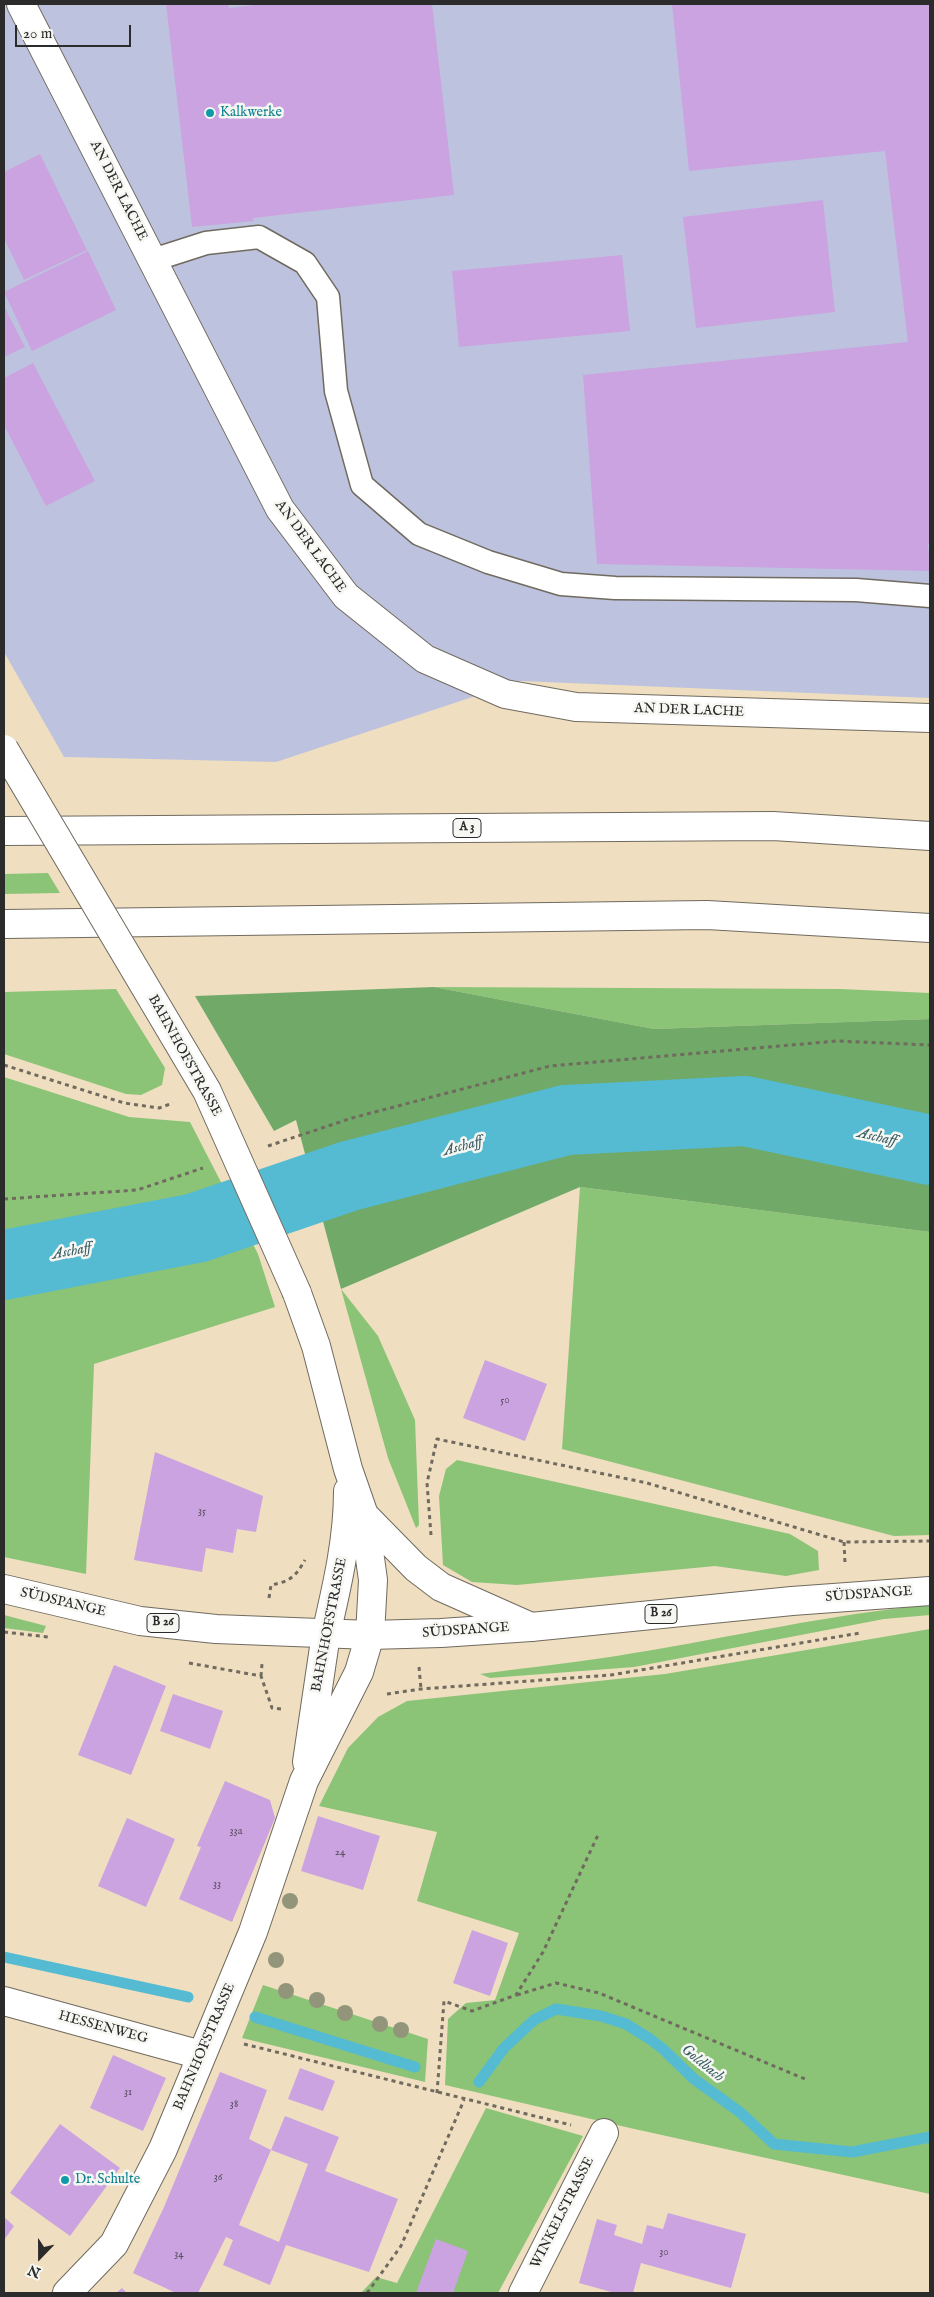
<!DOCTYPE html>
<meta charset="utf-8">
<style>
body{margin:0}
#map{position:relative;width:934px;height:2297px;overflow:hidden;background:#efdfc0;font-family:"IM FELL English",serif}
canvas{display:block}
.frame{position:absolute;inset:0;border:5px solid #2b2b2b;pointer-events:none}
.north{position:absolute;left:15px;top:2232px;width:50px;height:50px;-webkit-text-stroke:4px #f6f6f2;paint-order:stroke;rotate:202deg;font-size:14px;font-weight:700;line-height:20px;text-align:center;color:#2b2b2b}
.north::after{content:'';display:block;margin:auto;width:18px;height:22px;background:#2b2b2b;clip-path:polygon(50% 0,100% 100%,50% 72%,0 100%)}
.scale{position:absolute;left:15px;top:25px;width:116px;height:22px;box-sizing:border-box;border:2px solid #2b2b2b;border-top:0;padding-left:6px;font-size:15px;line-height:18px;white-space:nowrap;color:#2b2b2b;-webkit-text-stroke:4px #f6f6f2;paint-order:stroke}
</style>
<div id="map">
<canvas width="934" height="2297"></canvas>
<div class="frame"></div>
<div class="north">N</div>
<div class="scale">20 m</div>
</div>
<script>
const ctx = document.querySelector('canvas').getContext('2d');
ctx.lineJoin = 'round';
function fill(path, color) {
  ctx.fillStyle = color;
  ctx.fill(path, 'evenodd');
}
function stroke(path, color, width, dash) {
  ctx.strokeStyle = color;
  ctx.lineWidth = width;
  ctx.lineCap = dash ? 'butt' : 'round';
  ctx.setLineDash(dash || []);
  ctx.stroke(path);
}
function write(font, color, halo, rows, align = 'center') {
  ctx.font = font + ' "IM FELL English",serif';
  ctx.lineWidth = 5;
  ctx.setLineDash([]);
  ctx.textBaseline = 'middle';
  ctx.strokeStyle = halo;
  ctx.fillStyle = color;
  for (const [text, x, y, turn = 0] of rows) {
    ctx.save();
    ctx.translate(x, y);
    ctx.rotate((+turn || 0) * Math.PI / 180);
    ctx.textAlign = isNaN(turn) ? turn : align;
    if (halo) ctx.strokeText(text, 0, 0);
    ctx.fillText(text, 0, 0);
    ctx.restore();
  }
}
const industrial = new Path2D(`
 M4 4H930V698L521 681 276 762 64 757 4 652Z`);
const green = new Path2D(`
 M48 873 60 893 4 894V874Z
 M434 987 840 989 930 993V1019L654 1029Z
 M116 989 165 1068 162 1085 141 1095 126 1094 4 1054V992Z
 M4 1077 129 1117 190 1122 258 1254 275 1307 94 1364 86 1574 4 1557V1290L43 1286 225 1243 66 1223 4 1248Z
 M580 1187 930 1232V1535L894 1536 562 1449Z
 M341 1289 378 1336 415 1420 419 1525 416 1528 388 1458Z
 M457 1460 790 1534 818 1551 819 1570 786 1576 715 1566 517 1585 472 1582 443 1565 439 1496 446 1469Z
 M930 1605V1615L884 1619 634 1667 490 1678 480 1674C531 1667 583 1662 634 1653 733 1637 830 1614 930 1605Z
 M4 1615 46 1626 43 1633 4 1628Z
 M930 1629V2194L630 2128 445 2085 448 2019 466 2003 495 2000 519 1933 417 1901 437 1832 319 1806 348 1748 378 1717 407 1701 665 1674Z
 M263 1985 428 2039 425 2082 242 2038Z
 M486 2108 583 2136 498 2293H361L376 2277 397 2283Z`);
const forest = new Path2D(`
 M434 987 654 1029 930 1019V1232L580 1187 341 1289 296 1120 274 1131 195 996Z`);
const water = new Path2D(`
 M191 1196 225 1244 43 1286 4 1290V1248L66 1223Z`);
const stream = new Path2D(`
 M4 1957 188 1997
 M255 2017 415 2067
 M479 2082 504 2048 534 2020 556 2009 601 2016 626 2024 650 2039 663 2049 694 2079 741 2113 774 2144 852 2152 930 2137`);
const river = new Path2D(`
 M4 1265 196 1228 349 1176 566 1120 745 1111 930 1150`);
const building = new Path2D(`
 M166 4H228L229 8 263 4H432L454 195 253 218 254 221 192 227Z
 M672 4H930V544H928L930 571 597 564 583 375 908 342 885 151 689 171Z
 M40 154 87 250 24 280 4 238V172Z
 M823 200 835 312 696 328 683 217Z
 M88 251 116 310 32 351 4 292Z
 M622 255 630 331 459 347 452 271Z
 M4 306 25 347 4 357Z
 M33 363 95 481 46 506 4 425V378Z
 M485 1360 547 1384 525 1441 463 1418Z
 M155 1452 263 1496 256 1532 237 1529 233 1553 206 1548 202 1572 134 1560Z
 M114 1665 166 1686 131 1775 78 1755Z
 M173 1694 223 1711 210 1749 160 1731Z
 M225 1781 270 1800 275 1818 232 1922 179 1899 201 1847 197 1846Z
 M318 1816 380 1836 363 1890 301 1871Z
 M127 1818 175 1839 146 1907 98 1886Z
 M472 1930 508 1943 490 1996 453 1983Z
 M113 2055 166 2078 143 2131 90 2108Z
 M300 2068 335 2081 323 2111 288 2099Z
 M220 2072 267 2090 249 2139 271 2150 285 2116 339 2137 325 2171 398 2199 369 2272 286 2245 270 2285 223 2265 233 2240 226 2237 198 2293H176L133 2273 164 2207ZM271 2150 308 2164 279 2242 239 2225Z
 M60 2124 120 2168 70 2236 10 2193Z
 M668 2213 746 2234 731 2288 641 2263 633 2293H615L579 2283 597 2219 617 2225 614 2235 642 2244 647 2225 663 2229Z
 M4 2217 14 2226 4 2240Z
 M436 2239 468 2251 453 2293H416Z
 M122 2288 127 2293H116Z`);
const path = new Path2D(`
 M4 1065 124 1103 159 1108 173 1103
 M268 1146 352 1118 550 1066 837 1041 930 1045
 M4 1199 137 1190 203 1168
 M431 1535 427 1483 437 1439 647 1483 844 1542 930 1541
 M844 1542 845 1563
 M269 1598 271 1585C291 1581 295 1577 305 1560
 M4 1632 48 1637
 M189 1663 261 1676 272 1708 282 1709
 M419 1667 421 1689
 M261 1676 262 1664
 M387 1694 421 1689 611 1675 860 1633
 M517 1995 556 1983 599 1993 805 2079
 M244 2044 571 2125
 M437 2093 444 2001 472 2011 516 1995 543 1952 598 1835
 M367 2293 401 2246 464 2100`);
const lane = new Path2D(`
 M153 260 206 243 259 237 305 263 328 297 336 391 362 485 419 534 488 562 561 584 615 588 856 590 930 596`);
const street = new Path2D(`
 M21 4 280 509 346 596 425 659 505 694 576 707 930 718
 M297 1293 316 1346 348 1469 364 1515 373 1580 370 1635
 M364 1515 416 1568 441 1587 531 1627
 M326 1634C337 1586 348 1540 348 1491
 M4 2001 201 2055
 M523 2293 604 2133`);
const secondary = new Path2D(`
 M307 1762 326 1634
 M67 2293 114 2244 163 2149 253 1932 304 1781 359 1672 370 1635`);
const primary = new Path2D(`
 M4 1589 140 1621 216 1629 370 1635 441 1633 531 1627 792 1601 930 1591`);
const highway = new Path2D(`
 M4 831 773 826 930 836
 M4 924 707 915 930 928`);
const streetBridge = new Path2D(`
 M4 749 207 1091 297 1293`);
const trees = [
 [290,1901],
 [276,1960],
 [286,1991],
 [317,2000],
 [345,2013],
 [380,2024],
 [401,2030]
];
const markers = [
 [210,113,5,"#0f9aa8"],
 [65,2180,5,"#0f9aa8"]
];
const numberNames = [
 ["50",505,1401],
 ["35",202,1512],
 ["33a",236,1832],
 ["24",340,1853],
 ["33",217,1885],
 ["31",128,2093],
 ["38",234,2105],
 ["36",218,2178],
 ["30",664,2253],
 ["34",179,2255]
];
const shields = [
 [467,828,28],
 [661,1614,32],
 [163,1623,32]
];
const shieldNames = [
 ["A 3",467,828],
 ["B 26",661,1614],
 ["B 26",163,1623]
];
const cultureNames = [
 ["Kalkwerke",220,113],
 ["Dr. Schulte",75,2180]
];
const streetNames = [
 ["AN DER LACHE",118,191,63],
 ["AN DER LACHE",310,547,54],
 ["AN DER LACHE",689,711,2],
 ["BAHNHOFSTRASSE",184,1056,61],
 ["SÜDSPANGE",869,1595,-4],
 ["SÜDSPANGE",63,1603,13],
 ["BAHNHOFSTRASSE",330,1625,-79],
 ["SÜDSPANGE",466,1631,-4],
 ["HESSENWEG",103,2028,15],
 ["BAHNHOFSTRASSE",205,2047,-67],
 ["WINKELSTRASSE",563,2213,-63]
];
const waterNames = [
 ["Aschaff",877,1138,12],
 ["Aschaff",463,1147,-15],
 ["Aschaff",72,1252,-11],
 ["Goldbach",702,2064,39]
];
fill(industrial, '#bdc3de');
fill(green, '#8bc377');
fill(forest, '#70a968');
fill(water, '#54bbd2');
stroke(stream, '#54bbd2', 11);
stroke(river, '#54bbd2', 70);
fill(building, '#cba3e1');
stroke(lane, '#706a5f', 25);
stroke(street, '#706a5f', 30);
stroke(secondary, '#706a5f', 30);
stroke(primary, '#706a5f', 30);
stroke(highway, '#706a5f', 30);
stroke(path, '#706a5f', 3, [4, 4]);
stroke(lane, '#fff', 22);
stroke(street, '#fff', 28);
stroke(secondary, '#fff', 28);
stroke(primary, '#fff', 28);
stroke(highway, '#fff', 28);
stroke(streetBridge, '#706a5f', 30, []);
stroke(streetBridge, '#fff', 28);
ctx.fillStyle = '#93957b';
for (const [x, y] of trees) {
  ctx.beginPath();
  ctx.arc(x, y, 8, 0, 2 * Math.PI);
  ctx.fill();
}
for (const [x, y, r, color] of markers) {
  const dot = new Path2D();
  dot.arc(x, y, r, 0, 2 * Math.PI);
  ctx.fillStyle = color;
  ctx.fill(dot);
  stroke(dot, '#f6f6f2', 2);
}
write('11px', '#534958', null, numberNames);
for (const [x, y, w] of shields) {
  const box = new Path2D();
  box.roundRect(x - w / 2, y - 9.5, w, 19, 4);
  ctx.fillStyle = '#f6f6f2';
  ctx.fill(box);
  stroke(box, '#2b2b2b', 1);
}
write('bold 12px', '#2b2b2b', null, shieldNames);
write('14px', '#0d838f', '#f6f6f2', cultureNames, 'left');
write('14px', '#2b2b2b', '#f6f6f2', streetNames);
write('italic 15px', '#395d65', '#f6f6f2', waterNames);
</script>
